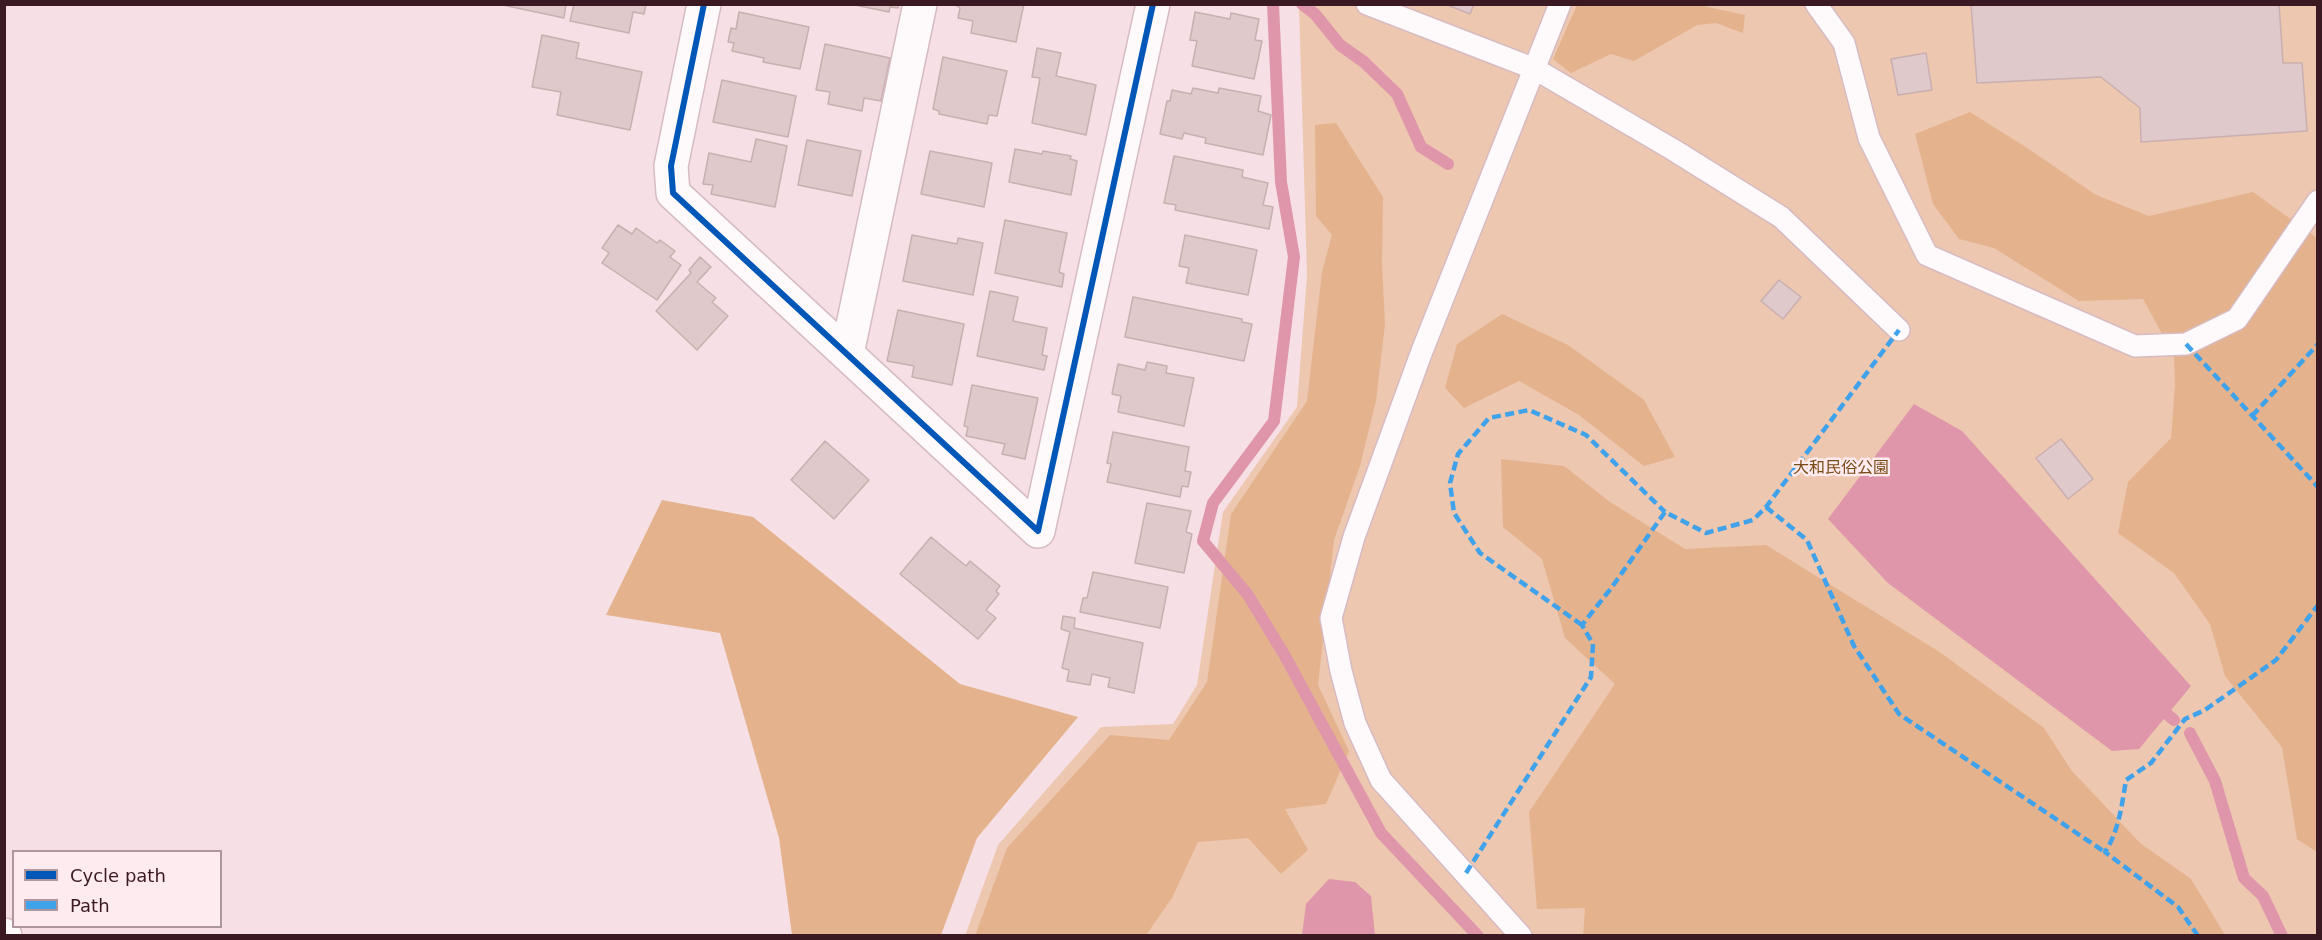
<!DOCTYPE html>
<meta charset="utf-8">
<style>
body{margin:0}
#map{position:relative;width:2322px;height:940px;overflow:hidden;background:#f6e0e5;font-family:"DejaVu Sans",sans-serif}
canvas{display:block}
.frame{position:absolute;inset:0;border:6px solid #3b1923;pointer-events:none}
.legend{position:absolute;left:12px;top:850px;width:210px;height:78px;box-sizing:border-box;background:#feebef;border:2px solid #b0979d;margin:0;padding:8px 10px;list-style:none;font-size:18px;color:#3b1923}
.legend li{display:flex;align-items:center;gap:12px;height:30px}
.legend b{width:30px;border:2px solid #b0979d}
</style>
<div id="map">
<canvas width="2322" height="940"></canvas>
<div class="frame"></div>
<ul class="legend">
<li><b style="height:8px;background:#0057b8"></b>Cycle path</li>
<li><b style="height:8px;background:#3fa2ea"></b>Path</li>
</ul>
</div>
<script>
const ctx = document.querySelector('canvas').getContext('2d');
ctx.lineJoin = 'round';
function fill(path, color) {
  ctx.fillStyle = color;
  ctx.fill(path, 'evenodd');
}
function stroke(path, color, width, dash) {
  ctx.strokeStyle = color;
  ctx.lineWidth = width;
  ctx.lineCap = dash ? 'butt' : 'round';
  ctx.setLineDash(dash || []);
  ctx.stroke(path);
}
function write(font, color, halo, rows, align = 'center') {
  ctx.font = font + ' "DejaVu Sans","Noto Sans JP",sans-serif';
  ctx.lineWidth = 5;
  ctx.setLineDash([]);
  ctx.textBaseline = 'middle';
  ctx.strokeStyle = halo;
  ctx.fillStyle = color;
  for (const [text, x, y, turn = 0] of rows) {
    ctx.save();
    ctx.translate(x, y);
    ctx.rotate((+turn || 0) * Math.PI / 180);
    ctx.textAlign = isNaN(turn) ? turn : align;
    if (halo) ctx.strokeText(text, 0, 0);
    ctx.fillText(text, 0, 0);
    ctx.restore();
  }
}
const green = new Path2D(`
 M1299 5H2317V935L965 936 998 845 1101 727 1173 724 1197 685 1223 512 1297 407 1307 275Z`);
const forest = new Path2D(`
 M1577 5H1699L1745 15 1743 33 1716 23 1697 25 1634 61 1611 54 1571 73 1553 59Z
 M1970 112 2024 146 2096 195 2149 216 2253 192 2317 238V852L2297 839 2282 747 2225 676 2210 624 2174 573 2118 533 2128 482 2171 438 2175 385 2174 356 2143 299 2079 301 1994 248 1959 239 1933 204 1915 134Z
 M1336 123 1383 197 1382 264 1385 324 1376 401 1360 466 1334 540 1318 685 1349 751 1326 804 1285 809 1308 850 1281 874 1248 838 1198 842 1172 898 1146 935 975 936 1007 848 1110 735 1169 740 1207 682 1231 514 1307 401 1322 272 1332 235 1316 216 1315 125Z
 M1502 314 1568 345 1644 400 1675 457 1644 466 1579 415 1519 381 1464 408 1445 388 1457 344Z
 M1501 459 1564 466 1610 502 1685 549 1766 545 1938 651 2044 728 2071 770 2140 843 2191 879 2225 935 1583 936 1585 908 1537 909 1529 812 1615 684 1565 638 1542 559 1503 527Z
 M662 500 753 517 960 684 1078 717 977 838 941 935H792L779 838 720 633 606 615Z`);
const water = new Path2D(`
 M1914 404 1962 431 2191 686 2139 749 2112 751 1888 583 1828 519Z
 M1329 879 1355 882 1371 896 1375 935H1302L1306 904Z`);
const stream = new Path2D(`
 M1273 4 1281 182 1294 257 1274 421 1213 503 1203 541 1248 595 1285 656 1381 833 1478 936
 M1302 4 1315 14 1340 45 1364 62 1397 94 1421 147 1448 164
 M2168 715 2174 720
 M2190 733 2215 781 2244 878 2263 896 2282 936`);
const building = new Path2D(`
 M498 4H566L564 18Z
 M574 4H646L644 14 633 12 629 33 570 21Z
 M850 4H899L898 8 890 7 889 12Z
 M954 4H1024L1016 42 971 33 973 21 958 18 960 8Z
 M1445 4H1474L1470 14Z
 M1971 4H2279L2283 63H2302L2307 131 2141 142 2140 108 2101 77 1977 83Z
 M739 12 809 27 800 69 763 62 764 58 732 51 734 43 728 42 731 28 736 29Z
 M1195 12 1230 19 1231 13 1259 19 1255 40 1262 41 1254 79 1192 66 1197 41 1190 40Z
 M542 35 579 43 576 58 642 72 630 130 557 115 561 92 532 87Z
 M825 44 890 58 881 101 864 98 862 111 828 104 830 92 816 90Z
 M1037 48 1061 53 1056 76 1096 85 1086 135 1032 123 1040 78 1032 77Z
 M1926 53 1932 90 1898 95 1891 59Z
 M943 57 1007 71 997 116 989 115 987 124 939 114V111L933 109Z
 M722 80 796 96 788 137 713 122Z
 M1193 88 1218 93 1219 88 1261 96 1258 111 1271 115 1263 155 1205 143 1206 138 1184 133 1182 139 1160 134 1167 101H1170L1172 90 1191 94Z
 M756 139 787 146 775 207 711 194 713 185 703 184 709 153 751 162Z
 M807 140 861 151 852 196 798 185Z
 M1015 149 1042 154 1043 151 1071 156 1070 159 1077 161 1071 195 1009 182Z
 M930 151 992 163 984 207 921 194Z
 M1174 156 1243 170 1242 177 1268 183 1263 205 1273 207 1269 229 1175 210 1176 205 1164 203Z
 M1005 220 1067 233 1059 272 1064 274 1062 287 995 273Z
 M618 225 632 234 636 228 657 243 660 240 675 251 670 257 681 265 657 300 602 263 609 253 602 248Z
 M912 235 957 244 958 238 983 243 973 295 903 281Z
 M1185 235 1257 250 1248 295 1186 283 1189 268 1179 266Z
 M700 257 711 267 697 282 716 298 712 302 728 316 697 350 656 311 691 273 689 270Z
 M1779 280 1801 297 1783 319 1761 301Z
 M990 291 1018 297 1013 321 1047 328 1042 355 1047 356 1044 370 977 356Z
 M1133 297 1242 319V322L1252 324 1244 361 1125 337Z
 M898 310 964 324 952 385 912 377 914 366 887 361Z
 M1147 362 1167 366 1166 373 1194 378 1184 426 1118 412 1121 396 1112 394 1118 364 1145 370Z
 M972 385 1038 398 1025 459 1002 454 1005 444 966 436 968 427 964 426Z
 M1113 432 1189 447 1185 471 1191 472 1188 487 1182 486 1180 497 1107 482 1111 464 1107 463Z
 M2061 439 2093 479 2068 499 2036 458Z
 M825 441 869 480 834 519 791 480Z
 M1147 503 1191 511 1186 532 1192 534 1184 573 1135 563Z
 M931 537 966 566 970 561 1000 586 996 591 999 594 986 610 996 618 978 639 900 574Z
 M1093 572 1168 587 1160 628 1080 612 1083 598H1087Z
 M1063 616 1075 618 1074 628 1143 643 1134 693 1108 687 1110 678 1092 674 1090 685 1067 681 1069 670 1062 668 1070 632 1061 629Z`);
const lane = new Path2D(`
 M1367 4 1535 69 1672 149 1781 217 1899 330
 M1816 4 1844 43 1869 138 1927 255 2135 346 2186 344 2237 319 2318 201
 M1521 936 1381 780 1355 723 1341 671 1331 618 1354 537 1422 351 1560 4`);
const street = new Path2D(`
 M704 4 671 166 673 193 1038 531 1153 4
 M847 354 920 4
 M4 935 5 936`);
const quiet = new Path2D(`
 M2186 344 2318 487
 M2252 416 2318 344
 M1766 507 1807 540 1854 646 1899 714 2105 852
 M1582 625 1480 553 1454 513 1450 483 1458 454 1489 418 1529 410 1586 435 1665 512
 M1466 873 1591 677 1593 644 1582 625 1612 587 1665 512 1706 533 1753 520 1766 507 1899 330
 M2198 936 2178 907 2105 852C2119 831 2122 804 2126 780L2151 763 2185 719 2205 710 2276 660 2318 605`);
const cycleway = new Path2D(`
 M704 4 671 166 673 193 1038 531 1153 4`);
const parkNames = [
 ["大和民俗公園",1841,469]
];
fill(green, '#edc7af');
fill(forest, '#e4b38e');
fill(water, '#e096aa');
stroke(stream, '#e096aa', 12);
fill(building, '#e0c9ca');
stroke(building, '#c9afb0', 1.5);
stroke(lane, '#d6bbc2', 24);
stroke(street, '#d6bbc2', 36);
stroke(lane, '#fefafb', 21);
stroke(street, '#fefafb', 33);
stroke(quiet, '#3fa2ea', 4.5, [9, 4.5]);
stroke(cycleway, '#0057b8', 6);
write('16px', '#7a4a15', '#feebef', parkNames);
</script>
